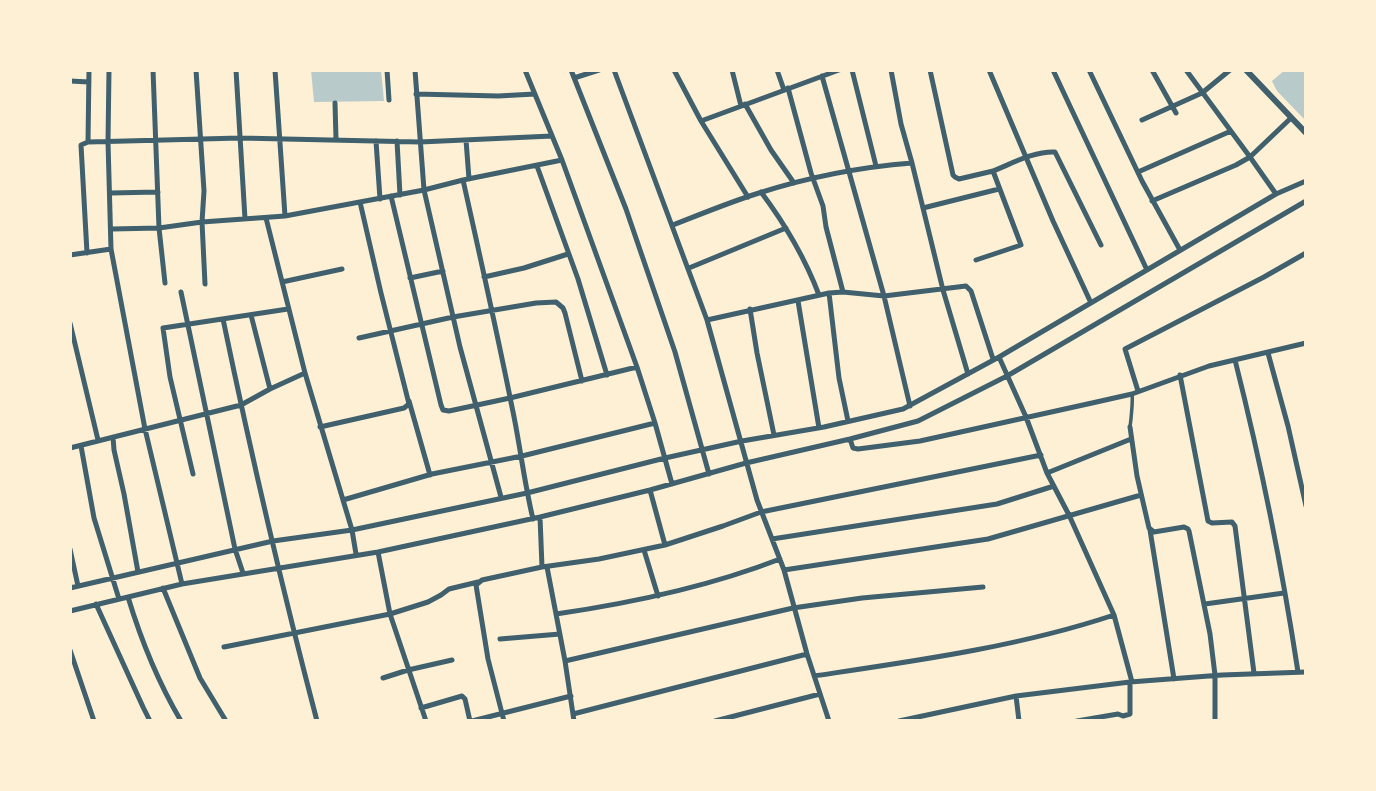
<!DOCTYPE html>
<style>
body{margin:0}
#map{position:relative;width:1376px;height:791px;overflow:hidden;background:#fdf0d5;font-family:Literata,serif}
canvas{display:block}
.frame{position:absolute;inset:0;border:72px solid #fdf0d5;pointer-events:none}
</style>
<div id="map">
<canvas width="1376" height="791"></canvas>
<div class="frame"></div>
</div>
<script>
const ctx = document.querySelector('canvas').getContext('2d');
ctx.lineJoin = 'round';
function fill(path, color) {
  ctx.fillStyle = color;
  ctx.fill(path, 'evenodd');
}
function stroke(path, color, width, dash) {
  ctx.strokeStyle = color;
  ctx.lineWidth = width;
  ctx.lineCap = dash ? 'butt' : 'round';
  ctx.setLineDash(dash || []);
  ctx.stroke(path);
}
const green = new Path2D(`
 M311 70H381L384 101 314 102Z
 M1285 70H1306V121L1277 91 1272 81Z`);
const pedestrian = new Path2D(`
 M1130 427C1131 420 1133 400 1132 394`);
const minor = new Path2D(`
 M109 70 108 142 111 249 145 429 182 584
 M153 70 159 228 165 283
 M196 70 204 191 202 222 205 284
 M236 70 245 219
 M275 70 285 216
 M387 70 389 100
 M415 70 424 190 460 347 501 497
 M525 70 562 160 637 367 655 423 672 484
 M571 70 626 209 675 352 709 474
 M614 70 707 320 757 500 784 570 807 654 829 721
 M674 70 701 121 748 197
 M732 70 741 106
 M777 70 784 90
 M852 70 876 166
 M891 70 901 124 912 163 943 290 968 374
 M930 70 953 175 955 177 959 179 993 171 1021 245 976 260
 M989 70 1053 221 1091 303
 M1053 70 1147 270
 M1089 70 1142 181 1180 250
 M1152 70 1176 113
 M1186 70 1250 157 1276 194
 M822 76 884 296 910 406
 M574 78 599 70
 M70 81 89 82
 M788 88 811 173 823 206 826 227 843 292
 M416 94 498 96 535 94
 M335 103 336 139
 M745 104 771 150 794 183
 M1142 120 1202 93 1230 70
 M701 121 839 70
 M466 140 469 179
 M376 141 380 199
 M397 141 400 195
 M88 142 89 70
 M537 166 578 279 607 375
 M993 171C1011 164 1034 151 1055 152L1101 245
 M1138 172 1231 131
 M463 180C480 256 497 332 512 407 520 444 524 482 533 519
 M761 192C785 224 805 258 819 295
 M111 193 158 192
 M391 196 441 405 443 410 449 411 510 398 637 367
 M1152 201 1236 165 1250 157 1291 118
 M923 208 999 189
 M266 218 305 373 352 530 356 554
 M673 225C701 214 730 202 759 193 809 177 861 167 912 163
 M112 229 159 228 202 222 285 216 424 190 463 180 562 160
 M87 253 81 145 88 142 240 138 420 142 552 136
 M70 255 111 249
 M689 268 786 228
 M484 277 524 268 568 254
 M410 278 443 271
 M282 282 342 269
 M181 292 235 549 243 573
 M829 293 839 378 848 421
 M798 301 819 428
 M750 309 757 353 774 435
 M251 315 270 389
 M223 319C251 454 282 588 317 721
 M707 320 829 293 843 292 884 296 966 286 971 291 993 359
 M70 323 98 440
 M359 338 453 317 536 303 556 302 563 308 565 313 582 381
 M1268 353 1288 426 1306 506
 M999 357 1026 417 1047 473 1069 515 1114 615 1132 682
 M1235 360C1261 463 1282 567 1298 672
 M1180 375 1208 521 1212 523 1232 522 1235 526 1254 673
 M1138 391 1125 349 1264 277 1306 253
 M409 401 430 475
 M320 427 404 408 409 404 381 293 360 202
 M1130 427 1137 476 1149 528 1154 532 1184 527 1188 529 1189 531 1210 634 1215 675V721
 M113 437 114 450 124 494 138 572
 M850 439 853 448 858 449 920 441 1092 403 1132 394 1209 366 1306 343
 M81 446 94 518 119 599
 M70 448 241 405 270 389 305 373
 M1047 473 1131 439
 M193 474 170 377 163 328 288 309
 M650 490 665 545
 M343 500 432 474 522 456 655 423
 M540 517 542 567
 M1150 530 1174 679
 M772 539 997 504 1054 486
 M70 549 78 586
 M644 550 658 596
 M378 552 390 614 426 721
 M547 567 565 661 574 721
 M784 570 988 539 1141 495
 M70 588 273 541 352 530 527 493 665 458 742 441 824 427 903 409 999 357 1276 194 1306 181
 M163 588 200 678 226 721
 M128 597C141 640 158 682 181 721
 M96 604 143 707 150 721
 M1205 604 1284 593
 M70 611 182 584 378 552 540 517 650 490 746 463 850 439 918 421 1007 376 1306 201
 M556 614C632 603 708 587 780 559
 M500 639 560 634
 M224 647 390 614 428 602 441 595 449 589 478 582
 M70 650 94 721
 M565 661 793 608 862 598 983 587
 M814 676C915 661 1018 647 1114 615
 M383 678 408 670 452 660
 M1016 696 1019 721
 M421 708 462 696 465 699 470 721
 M573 714 807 654
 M472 721 571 696
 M504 721 488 659 476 585 482 580 542 567 599 559 665 545 723 526 761 512 1041 455
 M715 721 820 694
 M899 721 1016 696 1130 682 1222 675 1306 672
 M1077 721 1118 714 1123 716 1130 714V682`);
const tertiary = new Path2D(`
 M1246 70 1306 133`);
fill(green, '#b9caca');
stroke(pedestrian, '#3f606c', 3.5);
stroke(minor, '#3f606c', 5);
stroke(tertiary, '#3f606c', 6);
</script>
